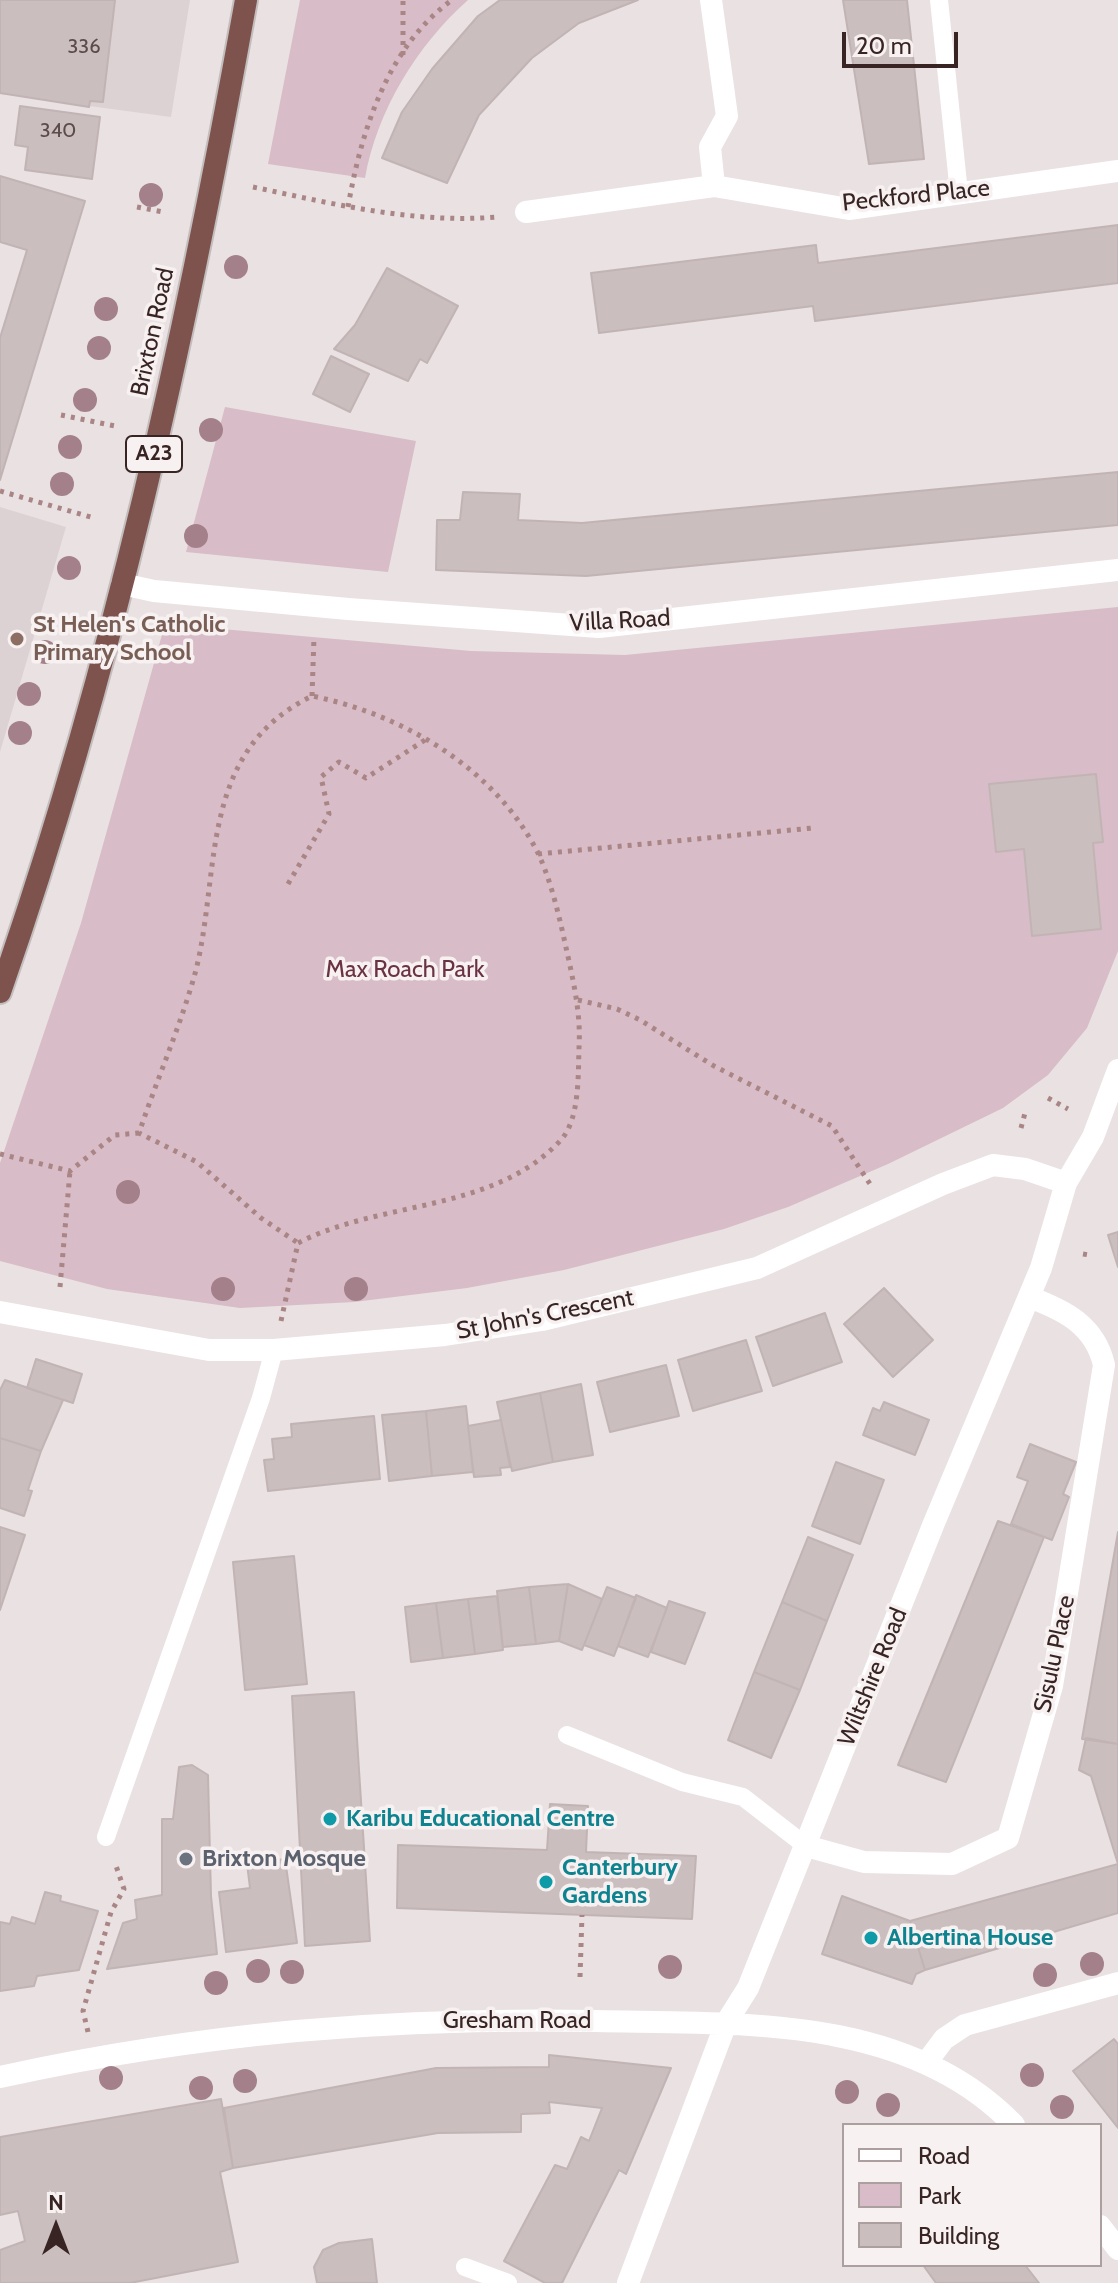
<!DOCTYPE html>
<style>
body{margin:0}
#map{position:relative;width:1118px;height:2283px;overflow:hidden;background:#eae1e2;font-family:Cabin,sans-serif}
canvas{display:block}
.legend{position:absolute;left:842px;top:2123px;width:260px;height:144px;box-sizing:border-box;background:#f7f1f2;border:2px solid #ab9f9f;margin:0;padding:10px 14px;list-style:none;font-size:24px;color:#382523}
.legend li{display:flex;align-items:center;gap:16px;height:40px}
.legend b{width:40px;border:2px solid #ab9f9f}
.north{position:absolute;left:16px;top:2187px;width:80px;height:80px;-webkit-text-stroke:6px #f7f1f2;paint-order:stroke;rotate:0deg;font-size:22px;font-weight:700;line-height:32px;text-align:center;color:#382523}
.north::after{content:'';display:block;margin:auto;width:28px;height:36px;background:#382523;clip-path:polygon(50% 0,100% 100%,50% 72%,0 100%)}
.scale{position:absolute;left:842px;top:32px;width:116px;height:36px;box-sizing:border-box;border:4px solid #382523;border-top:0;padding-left:10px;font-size:24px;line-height:28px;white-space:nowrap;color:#382523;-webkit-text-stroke:6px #f7f1f2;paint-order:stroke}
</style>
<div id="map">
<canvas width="1118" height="2283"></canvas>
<ul class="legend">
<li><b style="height:10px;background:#fff"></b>Road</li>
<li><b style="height:22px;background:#d8bcc7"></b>Park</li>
<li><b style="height:22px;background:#cabebf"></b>Building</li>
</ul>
<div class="north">N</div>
<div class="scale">20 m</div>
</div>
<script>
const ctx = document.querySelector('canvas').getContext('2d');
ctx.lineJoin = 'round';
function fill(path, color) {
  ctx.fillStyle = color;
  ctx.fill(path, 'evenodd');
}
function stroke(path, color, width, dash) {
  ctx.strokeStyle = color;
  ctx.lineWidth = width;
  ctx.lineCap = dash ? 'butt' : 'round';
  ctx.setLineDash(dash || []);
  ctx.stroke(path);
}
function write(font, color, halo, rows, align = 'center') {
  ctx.font = font + ' Cabin,sans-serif';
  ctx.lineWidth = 7;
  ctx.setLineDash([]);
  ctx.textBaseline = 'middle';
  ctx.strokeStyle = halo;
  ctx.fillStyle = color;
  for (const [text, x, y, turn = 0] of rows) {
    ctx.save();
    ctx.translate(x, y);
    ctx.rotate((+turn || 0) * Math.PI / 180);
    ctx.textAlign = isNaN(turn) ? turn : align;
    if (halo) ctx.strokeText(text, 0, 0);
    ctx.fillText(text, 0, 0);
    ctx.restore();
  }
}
const built = new Path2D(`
 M0 0H190L171 117 0 94Z
 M0 507 66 527 0 752Z`);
const green = new Path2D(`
 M300 0H468C417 45 377 111 365 178L268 164Z
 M225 407 416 441 388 572 186 552Z
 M1118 607V951L1087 1028 1048 1075 1003 1108 888 1164 788 1207 724 1229 564 1270 467 1288 354 1302 240 1308 107 1289 0 1261V1163L81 923 165 624 471 651 625 655Z`);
const building = new Path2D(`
 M0 0H115L103 102 90 101 89 107 0 93Z
 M500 0H638L579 23 532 58 479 115 447 183 382 158 402 112 432 69 478 16Z
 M843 0H907L924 159 869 164Z
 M20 106 100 117 92 179 25 170 28 147 15 145Z
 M0 176 85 201 0 480V338L27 250 0 242Z
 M1118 225V283L815 321 813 306 599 333 591 273 816 245 818 263Z
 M387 268 458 306 427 363 420 359 408 381 334 349 355 325Z
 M331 356 369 374 350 412 313 394Z
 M1118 472V525L586 576 436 570 437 520H460L463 492 520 494 518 520 582 523Z
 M1096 774 1103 842 1093 843 1101 929 1032 936 1024 849 996 852 989 784Z
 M1118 1232V1267L1108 1235Z
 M884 1288 933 1340 893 1377 844 1324Z
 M825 1313 842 1362 773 1386 756 1337Z
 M746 1340 762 1391 693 1411 678 1360Z
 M36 1359 82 1374 73 1403 27 1388Z
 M666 1365 679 1416 610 1432 597 1382Z
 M5 1380 63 1400 41 1451 0 1438V1390Z
 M581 1384 593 1455 553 1462 540 1393Z
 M540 1393 553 1462 512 1471 497 1402Z
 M884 1402 929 1420 915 1455 863 1435 873 1408 880 1411Z
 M466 1406 473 1472 432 1476 426 1411Z
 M426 1411 432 1476 389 1481 382 1415Z
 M374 1416 380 1479 268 1491 264 1460 274 1459 272 1439 292 1437 291 1424Z
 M501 1420 510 1467 500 1468 501 1475 474 1477 468 1426Z
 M0 1438 41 1451 28 1490 32 1491 24 1516 0 1508Z
 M1030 1444 1076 1462 1063 1494 1069 1497 1052 1540 1011 1524 1028 1481 1017 1477Z
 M836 1462 884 1480 860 1544 812 1526Z
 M998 1521 1044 1537 946 1782 898 1765Z
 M0 1527 25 1535 0 1610Z
 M1118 1532V1744L1082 1739Z
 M808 1537 853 1555 827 1621 782 1602Z
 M294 1556 307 1684 245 1690 233 1562Z
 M568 1584 602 1599 582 1650 559 1641Z
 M568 1584 559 1641 536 1644 529 1587Z
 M529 1587 536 1644 503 1647 497 1591Z
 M607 1587 636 1598 614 1656 584 1645Z
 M636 1595 667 1608 648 1657 618 1646Z
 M497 1596 503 1650 475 1654 468 1599Z
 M468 1599 475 1654 443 1658 436 1603Z
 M669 1601 705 1613 685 1664 651 1652Z
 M782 1602 827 1621 800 1690 754 1672Z
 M436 1603 443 1658 411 1662 405 1607Z
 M754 1672 800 1690 771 1758 728 1740Z
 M354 1692 370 1941 305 1946 292 1696Z
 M1086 1738 1118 1744V1864L1091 1776 1079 1770Z
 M192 1765 208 1775 211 1896 217 1954 107 1969 123 1923 137 1919 135 1900 162 1895V1819H173L179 1767Z
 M550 1804 588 1806 586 1852 696 1856 692 1919 397 1908 398 1845 547 1850Z
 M285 1859 297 1943 226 1952 219 1892 250 1888 247 1864Z
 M1118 1864V1913L925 1970 910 1921Z
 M45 1892 61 1896 60 1901 98 1911 79 1970 37 1976 34 1986 0 1991V1922L10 1924 12 1917 35 1924Z
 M842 1896 910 1921 925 1970 916 1974 912 1984 822 1954Z
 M1114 2039 1118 2044V2128L1073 2071Z
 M549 2055 671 2068 626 2174 619 2170 562 2283H545L504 2261 555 2165 567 2169 581 2137 589 2141 602 2108 549 2102 550 2113 521 2114V2132L438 2133 233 2168 224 2108 436 2068 549 2067Z
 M221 2099 233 2168 220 2172 238 2262 130 2283H0V2250L25 2241 18 2211 0 2215V2137Z
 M372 2239 377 2283H317L314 2267 323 2250 339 2243Z
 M923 2265H1025L1039 2283H936Z`);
const path = new Path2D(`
 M403 55V0
 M253 187C334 204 415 224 497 217
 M137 207 163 212
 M348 207C361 132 387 47 452 0
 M61 415 115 426
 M0 491 94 518
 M312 696 314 637
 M538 854 813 828
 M288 884 329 814 321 777 339 762 366 778 425 740
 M578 1000 617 1009 640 1020 714 1066 832 1126 870 1184
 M1048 1098 1068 1109
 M1021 1128 1025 1113
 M0 1154 70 1171 115 1135 139 1133
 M1083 1254 1089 1255
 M60 1287 70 1171
 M281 1321 298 1243C381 1200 492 1213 560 1141 580 1120 578 1075 579 1048 581 1015 574 984 567 952 560 920 552 883 538 853 495 768 402 714 312 696 198 752 221 869 196 970 181 1025 157 1079 139 1133L197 1162 261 1218 298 1243
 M580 1977 582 1915
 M88 2032 83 2011 111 1912 124 1889 115 1863`);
const service = new Path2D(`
 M939 0 959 193
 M567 1735 682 1782 743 1797 806 1846
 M106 1837 261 1398 274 1350
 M465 2267 508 2283`);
const minor = new Path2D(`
 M711 0 727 116 710 147 714 186
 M526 212 714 186 849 209 1118 171
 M122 584 154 591 348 609 599 627 1118 570
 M0 1312 209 1350H274L445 1335 542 1320 757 1268 943 1184 993 1165 1025 1169 1066 1183
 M806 1846 864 1862 952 1864 1008 1838 1052 1686 1104 1365C1095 1325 1064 1310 1029 1297
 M926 2063 944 2039 965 2025 1118 1983
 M0 2077C200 2033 392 2017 596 2021 738 2024 907 2014 1014 2125
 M1100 2226 1118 2249
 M628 2283 726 2023 748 1988 934 1523 1041 1268 1066 1183 1093 1137 1118 1070`);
const trunk = new Path2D(`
 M0 992C113 670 186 335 246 0`);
const trees = [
 [151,195],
 [236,267],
 [106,309],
 [99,348],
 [85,400],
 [211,430],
 [70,447],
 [62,484],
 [196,536],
 [69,568],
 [45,652],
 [29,694],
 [20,733],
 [128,1192],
 [223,1289],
 [356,1289],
 [1092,1964],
 [670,1967],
 [258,1971],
 [292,1972],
 [1045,1975],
 [216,1983],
 [1032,2075],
 [111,2078],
 [245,2081],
 [201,2088],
 [847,2092],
 [888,2105],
 [1062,2107]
];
const markers = [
 [17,639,8,"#8d6e63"],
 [330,1819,8,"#0f9aa8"],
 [186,1859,8,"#6b7280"],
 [546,1882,8,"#0f9aa8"],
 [871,1938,8,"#0f9aa8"]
];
const numberNames = [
 ["336",84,47],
 ["340",58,131]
];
const shields = [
 [154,454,56]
];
const shieldNames = [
 ["A23",154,454]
];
const streetNames = [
 ["Peckford Place",916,196,-6],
 ["Brixton Road",153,332,-78],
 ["Villa Road",620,621,-3],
 ["St John's Crescent",545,1315,-11],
 ["Sisulu Place",1055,1654,-78],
 ["Wiltshire Road",873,1677,-68],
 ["Gresham Road",517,2021]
];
const educationNames = [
 ["St Helen's Catholic",33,625],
 ["Primary School",33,653]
];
const parkNames = [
 ["Max Roach Park",405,970]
];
const cultureNames = [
 ["Karibu Educational Centre",346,1819],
 ["Canterbury",562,1868],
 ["Gardens",562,1896],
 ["Albertina House",887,1938]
];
const worshipNames = [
 ["Brixton Mosque",202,1859]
];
fill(built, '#ddd2d3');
fill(green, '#d8bcc7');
fill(building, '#cabebf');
stroke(building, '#c2b4b5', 2);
stroke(trunk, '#c3bebd', 26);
stroke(path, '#aa8585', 5, [4, 6]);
stroke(service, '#fff', 18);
stroke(minor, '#fff', 22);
stroke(trunk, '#7e534e', 22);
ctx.fillStyle = '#a4818a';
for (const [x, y] of trees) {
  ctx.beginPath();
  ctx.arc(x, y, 12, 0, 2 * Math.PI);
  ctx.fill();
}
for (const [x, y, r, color] of markers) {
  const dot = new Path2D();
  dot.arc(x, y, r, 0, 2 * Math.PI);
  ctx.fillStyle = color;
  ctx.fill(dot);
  stroke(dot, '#f7f1f2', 3);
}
write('20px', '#5c4b4a', null, numberNames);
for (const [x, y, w] of shields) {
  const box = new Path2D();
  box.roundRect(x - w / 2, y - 18, w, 36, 6);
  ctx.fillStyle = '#f7f1f2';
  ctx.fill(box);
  stroke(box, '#382523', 2);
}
write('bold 22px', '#382523', null, shieldNames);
write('24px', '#382523', '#f7f1f2', streetNames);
write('bold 24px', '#785e54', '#f7f1f2', educationNames, 'left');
write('24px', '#6a3242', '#f7f1f2', parkNames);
write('bold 24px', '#0d838f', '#f7f1f2', cultureNames, 'left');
write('bold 24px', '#5b616d', '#f7f1f2', worshipNames, 'left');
</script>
